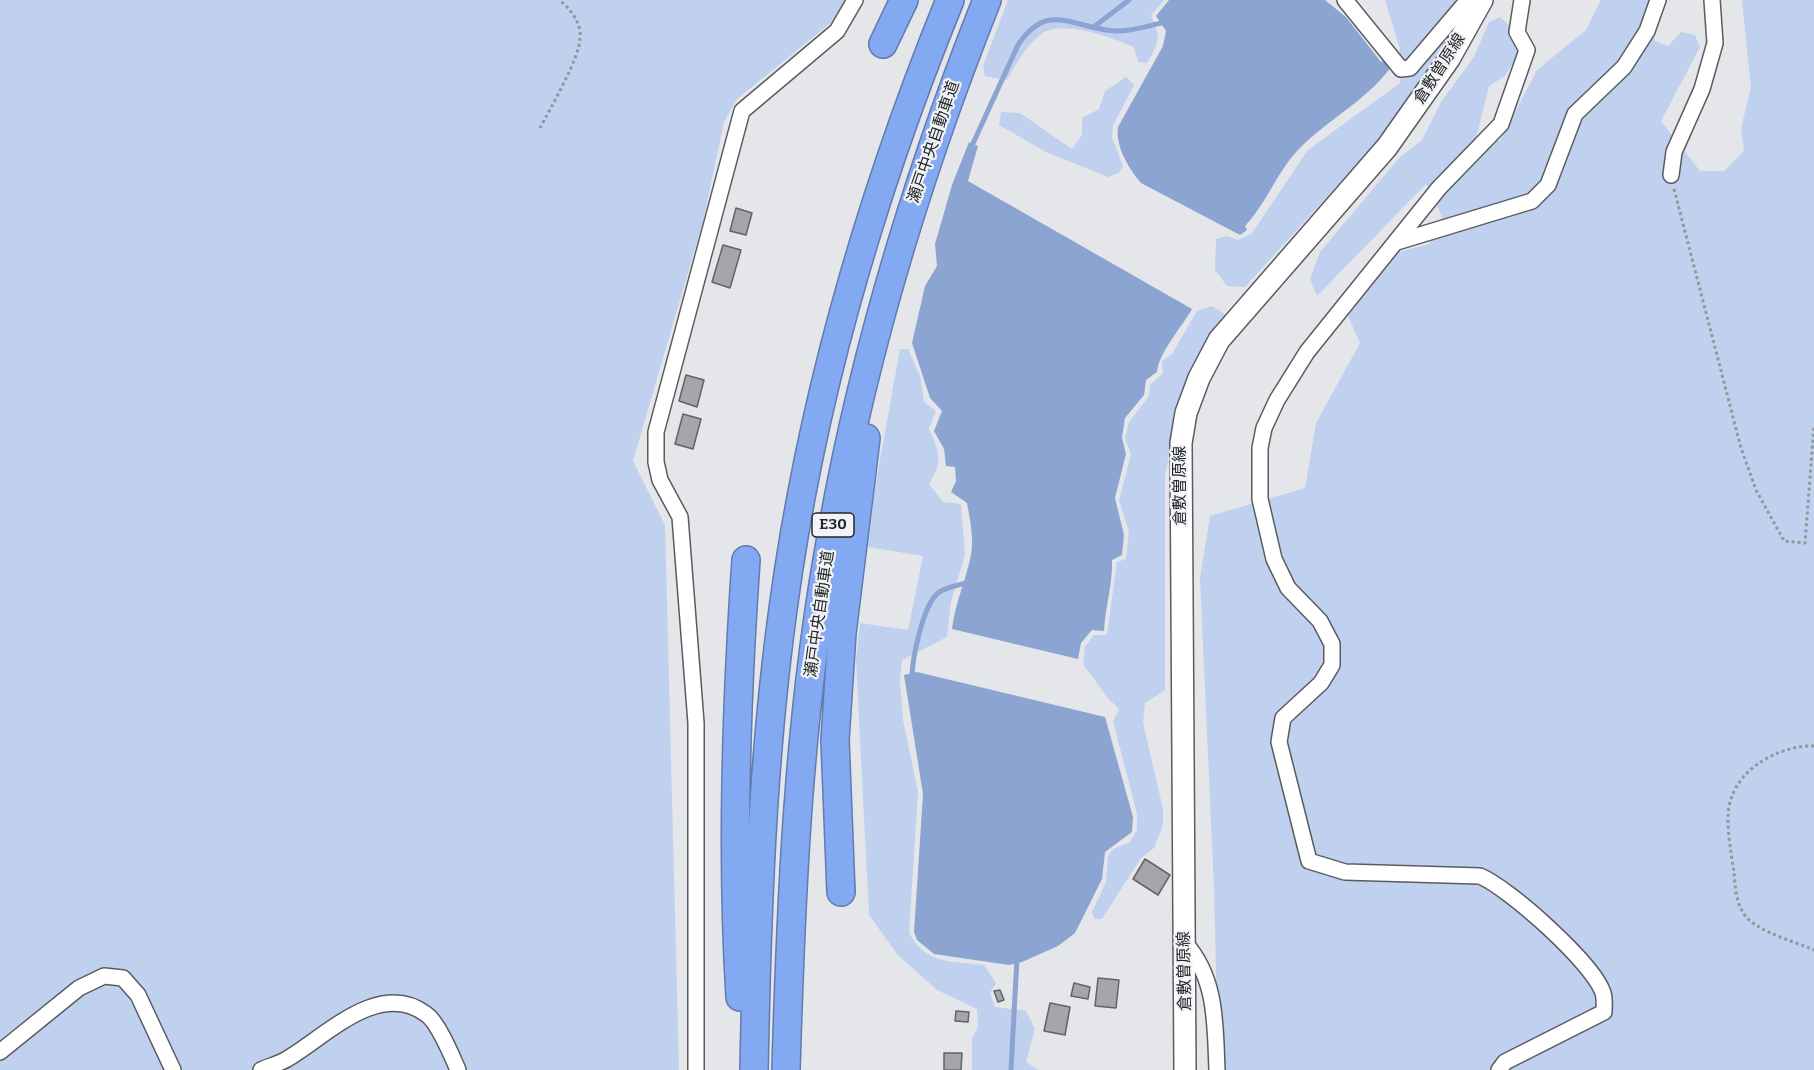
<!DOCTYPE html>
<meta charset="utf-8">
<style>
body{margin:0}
canvas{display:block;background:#e4e6ea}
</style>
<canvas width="1814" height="1070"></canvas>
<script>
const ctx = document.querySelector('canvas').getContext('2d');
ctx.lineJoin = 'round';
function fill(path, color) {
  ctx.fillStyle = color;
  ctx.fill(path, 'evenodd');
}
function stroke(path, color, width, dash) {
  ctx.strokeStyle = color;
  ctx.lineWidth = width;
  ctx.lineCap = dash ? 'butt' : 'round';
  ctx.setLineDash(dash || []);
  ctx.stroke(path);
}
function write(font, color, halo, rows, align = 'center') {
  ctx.font = font + ' Bitter,"Noto Sans JP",serif';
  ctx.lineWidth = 4.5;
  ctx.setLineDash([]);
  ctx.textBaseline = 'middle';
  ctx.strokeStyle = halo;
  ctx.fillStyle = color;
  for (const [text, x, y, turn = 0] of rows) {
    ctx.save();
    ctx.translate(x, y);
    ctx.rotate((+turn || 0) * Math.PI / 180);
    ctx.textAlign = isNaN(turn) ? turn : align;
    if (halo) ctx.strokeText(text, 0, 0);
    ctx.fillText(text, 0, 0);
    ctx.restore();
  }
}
const green = new Path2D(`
 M0 0H845L838 17 737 99 724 122 703 221 633 461 665 525 679 1070H0Z
 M1008 0H1164L1151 15C1161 39 1160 41 1147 63L1138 62 1134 47C1112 38 1061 18 1040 35 1025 47 1016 64 1007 80L985 76 983 66Z
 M1385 0H1468L1429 70 1384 134 1245 287 1227 286 1215 270 1216 239 1227 236 1238 240 1252 233 1308 150 1400 83V49Z
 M1601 0H1649L1655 41 1668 46 1681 32 1695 35 1700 47 1661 121 1700 171H1724L1744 151 1741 128 1751 87 1742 0H1814V1070H1215L1218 1053 1214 889 1200 578 1210 516 1305 488 1316 423 1360 343 1348 316 1399 252 1429 244 1442 216 1426 184 1317 296 1310 279 1320 252 1399 158 1422 140 1441 102 1474 57 1489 22 1500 17 1507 23 1520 51 1505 76 1489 86 1476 138 1500 141 1537 70 1586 30Z
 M1126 77 1134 85 1113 126 1112 137 1123 166 1119 173 1108 177 1046 152 999 125 1001 112 1020 113 1072 149 1082 135V118L1099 109 1105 91Z
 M1212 306 1225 314 1201 349 1189 380 1173 432 1165 477V690L1145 703 1143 723 1163 809V825L1154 848 1141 858 1102 919H1094L1092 912 1106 882 1108 856 1113 849 1130 842 1137 830V814L1113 721 1119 709 1107 697 1083 664 1085 647 1094 635H1107L1117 562 1126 559 1129 532 1119 500 1131 454 1125 438 1129 422 1149 396 1150 385 1163 373 1162 361 1172 354 1197 311Z
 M900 349H908L920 376 924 402 936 411 929 429C940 453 943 461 929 484L943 502 961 504 965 555 951 602 947 637 902 660 900 682 903 720 918 792 909 933C926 965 953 961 984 965L996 983 990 993 995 1007 1026 1011 1035 1029 1026 1062 1039 1070H972V1038L978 1027 977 1009 937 990 897 954 869 915 856 659 860 623 908 630 923 556 868 547 874 493Z`);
const water = new Path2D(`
 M1169 0H1325L1346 17 1381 62 1384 59 1391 67C1367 100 1330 118 1301 147 1278 169 1267 203 1245 226L1247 230 1240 235 1141 183C1129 169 1115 146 1118 127L1163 46 1166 31 1156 16Z
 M969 142 978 146 968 181 1192 309C1182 327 1159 352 1157 372L1146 380 1144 395 1125 418 1122 438 1126 454 1115 498 1124 535 1122 555 1112 560C1113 584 1105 607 1104 631L1092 630 1081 643 1078 659 952 629C955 603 966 580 971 555 974 538 970 520 967 503L951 492 956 481 955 467 946 466 944 449 934 431 942 411 930 398 912 343 925 286 937 266 935 244 952 185Z
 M917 672 1105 717 1133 817 1132 832 1105 852 1102 879 1075 933 1058 946 1022 962 1009 965 934 954 917 940 914 932 923 794 904 675Z`);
const stream = new Path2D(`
 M1095 26 1129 0
 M970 150 1018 45C1048 0 1072 28 1115 31 1131 32 1150 25 1166 22
 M912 678C912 659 923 605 938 593 945 587 961 585 969 582
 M1011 1070 1017 958`);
const building = new Path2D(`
 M736 208 752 213 746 235 730 231Z
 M723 245 741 250 730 288 712 282Z
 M686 375 704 380 697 407 679 401Z
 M683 414 701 419 693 449 675 444Z
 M1145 859 1170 875 1158 895 1133 879Z
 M1098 978 1119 980 1116 1008 1095 1006Z
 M1074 983 1090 987 1088 999 1071 996Z
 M1000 990 1004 1000 998 1002 994 991Z
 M1050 1003 1070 1007 1065 1035 1044 1031Z
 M956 1011 969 1012 968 1022 955 1021Z
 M944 1053H962L961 1070H944Z`);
const path = new Path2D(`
 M540 128C550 109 579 59 580 39 582 24 571 9 559 0
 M1674 189 1741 448 1756 490 1784 541 1805 543 1814 426
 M1814 746C1782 745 1741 766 1731 799 1724 817 1731 852 1734 872 1735 887 1736 907 1748 919 1765 934 1793 941 1814 950`);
const street = new Path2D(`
 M1345 0 1401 69 1410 68 1468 0
 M1671 175 1674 152 1702 89 1715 43 1712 0
 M1397 242 1532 201 1548 185 1575 114 1624 67 1647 31 1658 0
 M1185 943C1217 979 1215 1024 1217 1070
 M0 1052 79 988 104 976 123 978 138 995 173 1070
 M261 1070C269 1066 279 1064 287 1059 325 1037 379 979 426 1014 438 1022 452 1056 458 1070
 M696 1070V723L680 517 660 480 656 462V432L742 111 837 31 855 0
 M1499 1070 1505 1062 1604 1012C1604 1006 1605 999 1603 993 1594 964 1509 888 1480 876L1345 872 1309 861 1279 742 1283 718 1321 683 1332 665V644L1320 621 1288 588 1274 559 1260 499V448L1264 428 1277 400 1307 352 1439 188 1501 124 1527 50 1517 32 1522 0`);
const secondary = new Path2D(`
 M1185 1070 1181 443 1186 413 1199 378 1219 340 1387 147 1449 59 1482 0`);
const highway = new Path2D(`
 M883 44 904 0
 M841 892 835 740 842 633 866 438
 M740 997C731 852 736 705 746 560
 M754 1070C757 916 762 762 783 609 811 401 871 194 950 0
 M786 1070C791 899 798 729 827 560 859 367 915 181 987 0`);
const shields = [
 [833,525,42]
];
const shieldNames = [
 ["E30",833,525]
];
const streetNames = [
 ["倉敷曽原線",1440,69,-57],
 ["瀬戸中央自動車道",934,142,-71],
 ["倉敷曽原線",1181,486,-90],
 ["瀬戸中央自動車道",820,614,-82],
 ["倉敷曽原線",1185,971,-91]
];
fill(green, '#c0d0ef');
fill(water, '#8ca4d1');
stroke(stream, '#8ca4d1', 5);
fill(building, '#a4a6aa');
stroke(building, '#616366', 1.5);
stroke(street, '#5b5c5f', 18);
stroke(secondary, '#5b5c5f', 24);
stroke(highway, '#627bac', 30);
stroke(path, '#949699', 3, [3, 3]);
stroke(street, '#fff', 15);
stroke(secondary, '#fff', 21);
stroke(highway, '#83a9f3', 27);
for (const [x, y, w] of shields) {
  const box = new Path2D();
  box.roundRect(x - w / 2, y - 12, w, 24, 4.5);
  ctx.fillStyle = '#f1f3f7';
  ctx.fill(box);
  stroke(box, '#252627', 1.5);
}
write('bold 15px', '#252627', null, shieldNames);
write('16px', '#252627', '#f1f3f7', streetNames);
</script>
